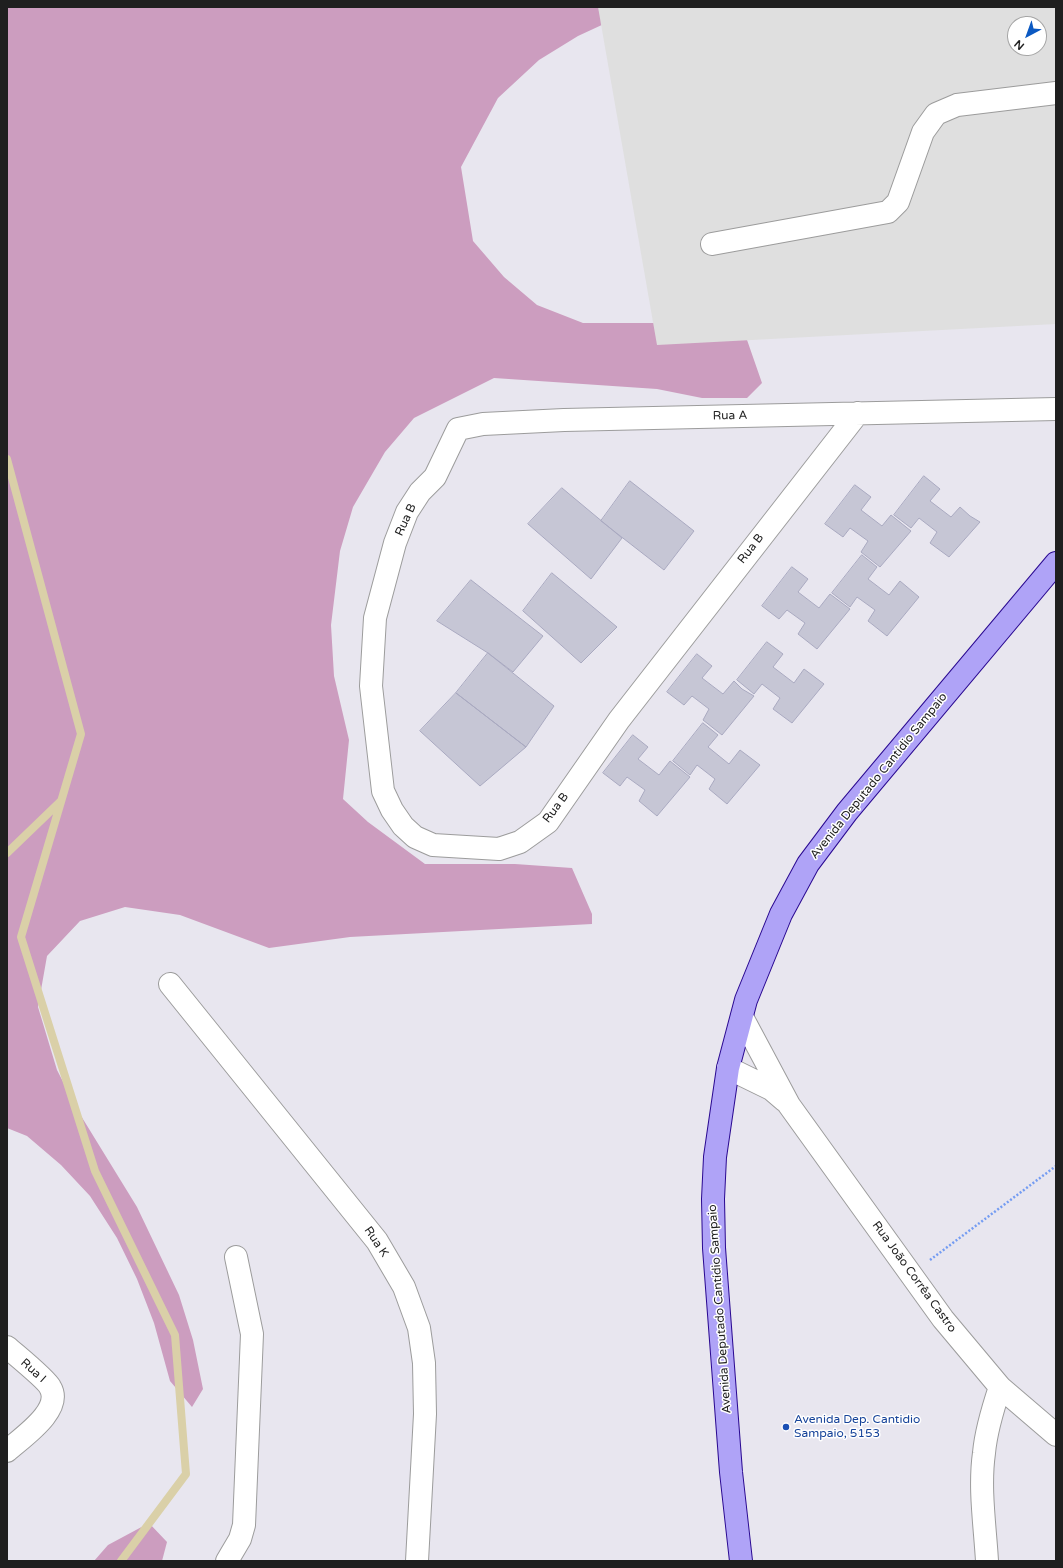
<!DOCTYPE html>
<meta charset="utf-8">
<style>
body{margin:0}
#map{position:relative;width:1063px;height:1568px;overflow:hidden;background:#e8e6ef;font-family:"Varela Round",sans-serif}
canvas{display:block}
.frame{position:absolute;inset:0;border:8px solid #1f1f1f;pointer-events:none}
.north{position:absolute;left:1007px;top:16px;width:40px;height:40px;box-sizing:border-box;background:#fff;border:1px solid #a5a5a5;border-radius:50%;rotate:221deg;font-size:11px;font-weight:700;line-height:16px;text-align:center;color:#1f1f1f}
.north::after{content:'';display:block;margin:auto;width:14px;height:18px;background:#0b59c2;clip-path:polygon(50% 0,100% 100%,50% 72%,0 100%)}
</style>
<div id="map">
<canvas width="1063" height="1568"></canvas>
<div class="frame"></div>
<div class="north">N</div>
</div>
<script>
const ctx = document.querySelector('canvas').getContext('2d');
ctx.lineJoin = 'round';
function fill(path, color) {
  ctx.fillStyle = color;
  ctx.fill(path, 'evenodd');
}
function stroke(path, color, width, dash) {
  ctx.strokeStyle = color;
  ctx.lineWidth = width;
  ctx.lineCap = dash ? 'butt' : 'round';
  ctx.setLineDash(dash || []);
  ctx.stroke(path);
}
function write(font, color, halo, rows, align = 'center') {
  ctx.font = font + ' "Varela Round",sans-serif';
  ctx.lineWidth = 3;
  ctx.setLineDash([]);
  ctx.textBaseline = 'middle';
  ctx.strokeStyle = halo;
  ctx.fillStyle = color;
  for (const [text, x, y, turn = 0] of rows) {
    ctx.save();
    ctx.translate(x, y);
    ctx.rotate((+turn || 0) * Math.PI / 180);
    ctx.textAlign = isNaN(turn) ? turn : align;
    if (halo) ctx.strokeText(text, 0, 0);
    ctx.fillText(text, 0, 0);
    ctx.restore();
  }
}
const forest = new Path2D(`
 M7 7H654L632 11 578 36 539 60 498 98 461 167 473 241 504 277 537 305 583 323H670L746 337 762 383 747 398H702L657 389 494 378 414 418 385 452 353 507 340 551 331 625 334 676 349 740 343 799 368 822 425 864H515L572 868 592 914V924L350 937 269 948 180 915 125 907 80 921 47 956 38 1007 57 1070 78 1111 137 1207 179 1295 193 1340 203 1389 192 1407 170 1381 154 1323 137 1279 117 1238 90 1196 61 1165 27 1136 7 1128Z
 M149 1523 167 1542 162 1561H94L108 1545Z`);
const parking = new Path2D(`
 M598 7H1056V324L657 345ZM1015 24H1039V48H1015Z`);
const stream = new Path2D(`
 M7 459 81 734 21 937 95 1171 175 1335 186 1474 121 1561
 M7 853 61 801`);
const building = new Path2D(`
 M924 476 940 489 930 501 951 517 960 507 970 516 980 522 949 557 930 543 937 532 919 518 911 528 894 515Z
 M630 481 694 531 664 570 601 521Z
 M855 485 871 497 861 510 882 526 891 515 911 531 880 567 861 552 868 541 850 528 843 537 825 524Z
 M562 488 622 538 591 579 528 524Z
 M862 555 877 567 868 579 889 595 900 581 919 597 887 636 868 621 875 610 857 597 850 607 832 593Z
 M792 567 808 579 798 592 819 608 830 594 850 609 817 649 798 634 805 623 787 610 779 619 762 606Z
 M552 573 617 627 581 663 523 611Z
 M471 580 543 636 513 672 488 653 437 621Z
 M767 642 783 654 773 667 794 683 804 669 824 684 792 723 773 709 780 698 762 684 754 694 737 680Z
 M488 653 554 706 526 747 456 693Z
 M697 654 712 666 702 678 723 694 734 681 742 689 754 696 722 735 703 720 709 709 692 696 684 705 667 692Z
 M456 693 526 747 480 786 420 731Z
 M703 723 718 735 708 747 729 764 740 750 760 765 727 804 709 789 715 779 697 765 690 775 673 761Z
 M633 735 648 747 638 759 659 775 670 761 690 777 657 816 639 801 645 790 627 777 620 786 603 773Z`);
const path = new Path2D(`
 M930 1260 1056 1166`);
const minor = new Path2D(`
 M712 244 888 212 898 202 923 132 936 114 957 105 1056 93
 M858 413 619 720 548 822 520 842 499 849 433 845 415 837 403 826 392 810 383 791 371 686 375 618 395 543 407 512 420 492 435 477 458 429 483 424 564 420 1056 409
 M170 984 377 1241 404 1287 419 1328 424 1363 425 1414 417 1561
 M742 1017 789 1105 943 1319 1000 1387 1056 1435
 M728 1068 771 1089 785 1101
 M7 1347C16 1355 46 1379 50 1387 64 1410 21 1438 7 1451
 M227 1561 240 1539 244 1525 252 1334 236 1257
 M987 1561C985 1526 979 1488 984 1453 986 1430 993 1408 1000 1387`);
const major = new Path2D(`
 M741 1561 731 1472 714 1248 713 1199 715 1157 728 1068 746 1000 781 914 808 864 847 812 1056 563`);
const markers = [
 [786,1427,4,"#1a4fb4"]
];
const streetNames = [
 ["Rua A",730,416,-1],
 ["Rua B",406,520,-65],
 ["Rua B",751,549,-52],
 ["Avenida Deputado Cantídio Sampaio",879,776,-51],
 ["Rua B",556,808,-53],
 ["Rua K",376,1242,56],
 ["Rua João Corrêa Castro",914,1277,54],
 ["Avenida Deputado Cantídio Sampaio",720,1309,-94],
 ["Rua I",33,1371,42]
];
const transitNames = [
 ["Avenida Dep. Cantidio",794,1420],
 ["Sampaio, 5153",794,1434]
];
fill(forest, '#cc9dbf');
fill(parking, '#dfdfdf');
stroke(stream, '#dad0a8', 8);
fill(building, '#c6c6d5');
stroke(building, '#a9a9c0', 1);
stroke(minor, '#9c9c9c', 24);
stroke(major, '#2a0991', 24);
stroke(path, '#749cf2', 2.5, [2, 2]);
stroke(minor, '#fff', 22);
stroke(major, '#afa3f7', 22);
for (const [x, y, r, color] of markers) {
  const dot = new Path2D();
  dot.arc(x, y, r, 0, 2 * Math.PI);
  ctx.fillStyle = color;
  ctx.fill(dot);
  stroke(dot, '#fff', 1.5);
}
write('12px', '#1f1f1f', '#fff', streetNames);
write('12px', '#164399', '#fff', transitNames, 'left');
</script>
